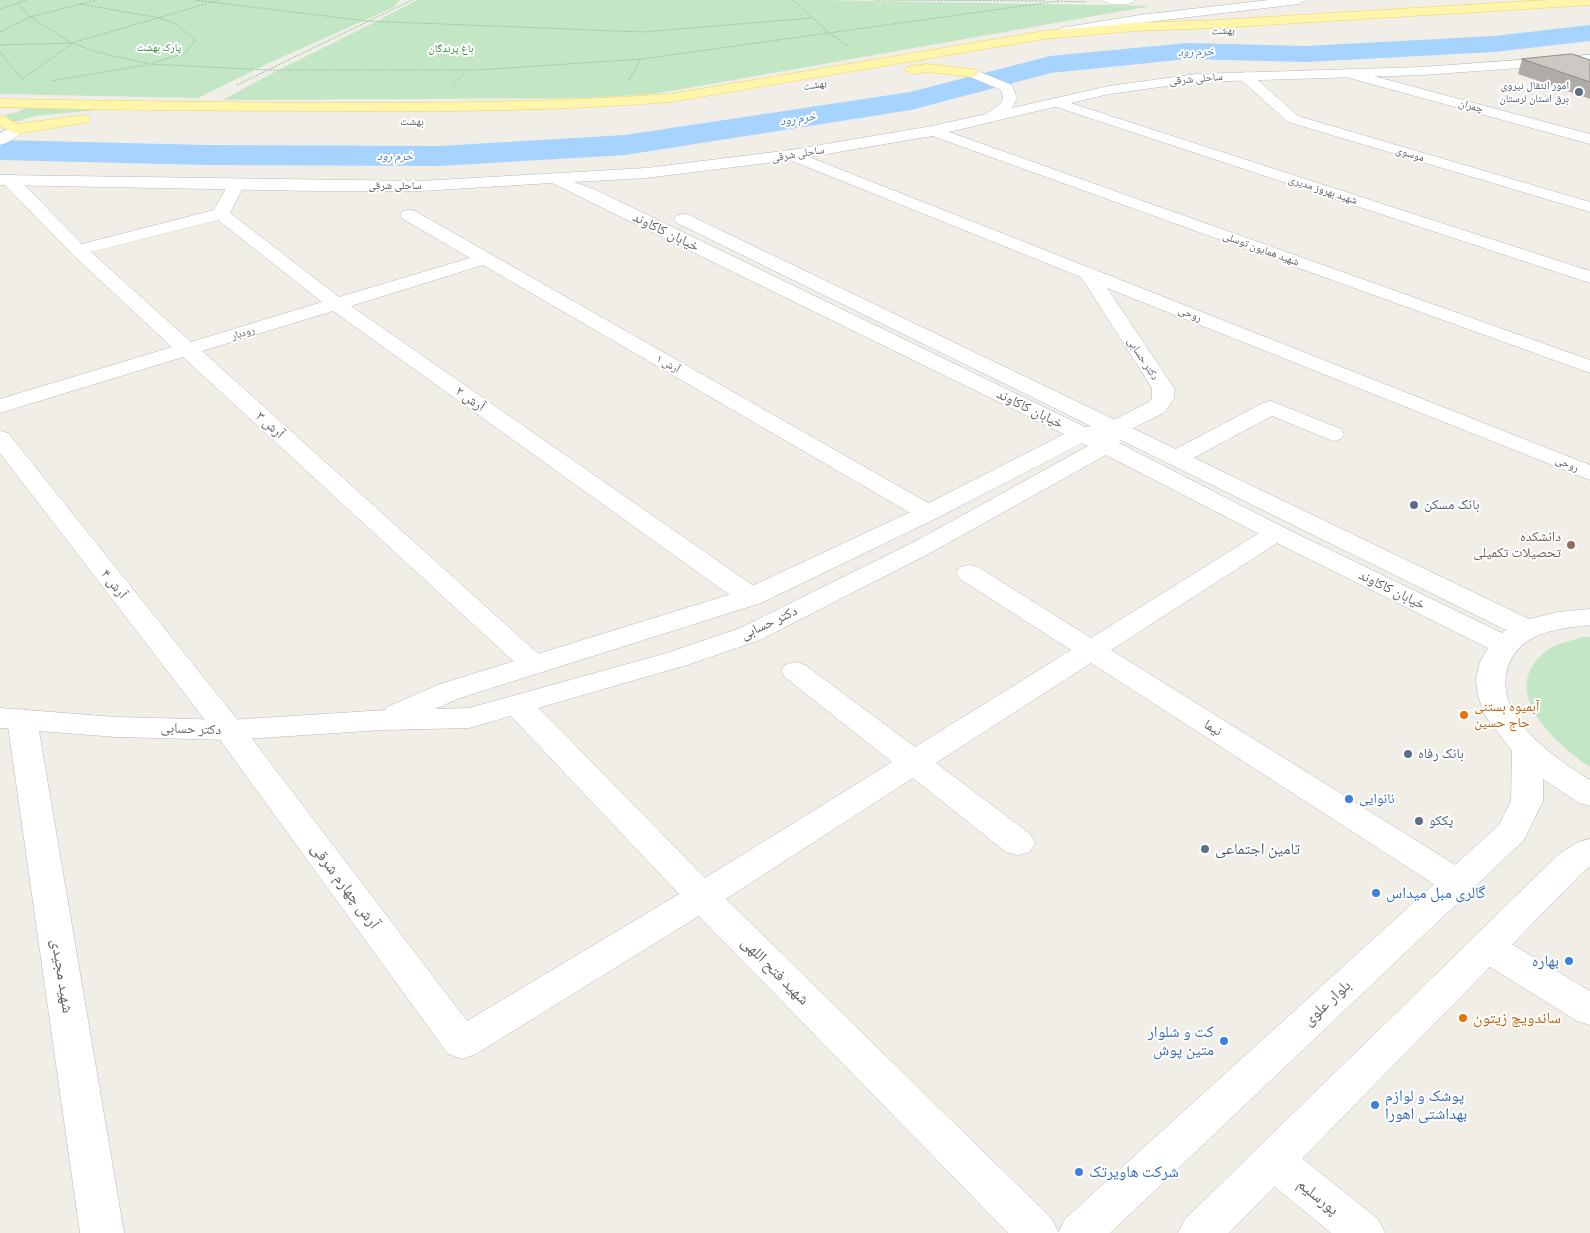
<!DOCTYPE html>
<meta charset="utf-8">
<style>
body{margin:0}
canvas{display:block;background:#f0eee6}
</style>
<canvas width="1590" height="1233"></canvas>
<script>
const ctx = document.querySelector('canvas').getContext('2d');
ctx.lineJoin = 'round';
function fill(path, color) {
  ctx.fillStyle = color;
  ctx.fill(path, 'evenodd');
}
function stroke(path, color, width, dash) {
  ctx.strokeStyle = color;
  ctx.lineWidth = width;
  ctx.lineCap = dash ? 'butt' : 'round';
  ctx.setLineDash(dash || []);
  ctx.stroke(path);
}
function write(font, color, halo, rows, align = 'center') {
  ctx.font = font + ' Cabin,"Noto Naskh Arabic",sans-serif';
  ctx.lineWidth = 4;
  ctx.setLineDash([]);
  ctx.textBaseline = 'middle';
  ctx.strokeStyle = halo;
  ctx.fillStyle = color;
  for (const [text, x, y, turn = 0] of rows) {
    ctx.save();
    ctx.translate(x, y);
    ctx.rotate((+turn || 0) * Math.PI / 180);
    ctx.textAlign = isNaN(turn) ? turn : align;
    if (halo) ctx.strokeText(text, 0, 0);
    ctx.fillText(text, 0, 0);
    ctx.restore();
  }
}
const green = new Path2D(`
 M0 0H400L394 7 269 63 198 98 0 94Z
 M417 0H818L1151 6 654 94 586 98 223 100C286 64 353 35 417 0Z
 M25 108 96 110 35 116 13 122 5 115 17 112Z
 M1582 637H1590V767C1553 742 1494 688 1549 649 1558 643 1572 641 1582 637Z`);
const river = new Path2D(`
 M1590 25V41L1494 52 1306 62 1187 59 1051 73 911 110 625 155 439 166 207 165 0 160V140L207 145 439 146 625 135 910 92 1050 56 1187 43 1306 46 1494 36Z`);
const path = new Path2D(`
 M194 0 367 21 643 32 812 18
 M793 0 829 33 848 46
 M874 0 1046 1
 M1057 1 1086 2
 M17 3 30 17 72 43 97 52 149 64 268 70H477L642 59 1058 1
 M80 4 160 18 176 24 195 40 186 53 152 63
 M0 9 27 0
 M0 32 30 17 97 0
 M0 45 72 43 219 0
 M0 52 25 83
 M22 79 72 44
 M629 80 641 59
 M51 81 146 65
 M237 85 412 0
 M452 85 468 70`);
const street = new Path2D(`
 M1102 0H1136C1129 6 1109 6 1102 0Z
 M1351 70 1590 134V144L1346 77 1344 74Z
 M1245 72 1250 73 1298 116 1590 202V212L1288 122 1240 79 1238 76Z
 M1055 98 1590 271V283L1050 105 1048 102 1050 99Z
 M932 126 1590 360V373L927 134 924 131 927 128Z
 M791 150 1590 465V480L1107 288 1174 388V398L1165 412 1124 433 1116 435 1108 433 1105 428 1108 423 1149 402 1152 398V388L1081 277 785 158 783 155 785 152Z
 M10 175 16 176 82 244 214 210 230 181H242L244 185 230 213 339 297 470 258 403 219 400 215 403 211 409 210 415 211 937 508 940 513 937 518 928 520 919 518 483 265 351 306 761 591 765 597 761 603 751 605 741 603 333 311 202 351 544 659 548 665 544 671 534 674 524 671 183 357 0 413V399L172 347 72 254 4 184 2 180 4 176ZM218 220 322 302 191 342 91 252Z
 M1271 401 1341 429 1344 434 1341 439 1333 441 1272 416 1184 463 1176 465 1168 463 1164 458 1168 453 1263 403Z
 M0 431 8 433 240 723 467 1021 679 894 507 712 503 705 507 698 518 695 529 698 705 878 892 762 785 677 781 671 785 665 795 662 805 665 915 747 1071 650 960 579 956 573 960 567 969 565 978 567 1091 638 1267 528 1276 525 1285 528 1289 533 1285 538 1111 650 1470 874 1475 883 1470 892 1458 896 1446 892 1091 663 936 763 1030 834 1035 843 1030 852 1018 855 1006 852 913 778 726 899 1052 1219 1059 1233H1008L699 916 476 1054 462 1059 448 1054 218 737 0 453Z
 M22 709 33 712 37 719 124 1233H80L7 719 11 712Z
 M1487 933 1500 937 1590 991V1025L1577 1021 1474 957 1469 947 1474 937Z
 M1273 1141 1288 1147 1378 1219 1385 1233H1331L1258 1173 1252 1160 1258 1147Z`);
const secondary = new Path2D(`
 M1269 0H1305L1299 4 1140 23 1061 36 1055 32 1061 28 1140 15Z
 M1590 55V63L1422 75 1196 82 1109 94 932 136 791 160 646 178 574 182 596 190 1085 427 1091 426 677 223 674 219 677 215 683 214 689 215 1529 619 1558 612 1590 609V625C1554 629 1514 633 1506 675 1504 687 1507 701 1513 712 1528 739 1564 764 1590 780V806L1579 803 1543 779V801L1524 840 1110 1233H1058L1065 1219 1499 825 1511 801 1512 751 1486 717 1478 696 1476 679 1480 662 1488 648 1267 538 1106 455 932 552 760 640 687 665 469 728 383 730 229 740 116 737 0 728V708L116 717 229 720 386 710 387 707 440 684 741 591 919 508 1064 434 552 183 421 191H316L0 185V175L421 181 646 168 791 150 932 126 986 114 1001 103 1003 98 1001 90 968 76 966 73 973 69 1012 85 1017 98 1012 108 1109 86 1196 74 1422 67ZM1121 440 1506 630 1502 633 1285 528 1119 443ZM1082 443 1088 446 914 542 740 628 667 653 469 708 435 709 460 698 761 603 937 518Z
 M16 124 21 126 24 129C19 136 8 143 0 145V133Z
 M1590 839V867L1583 872 1229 1233H1178L1185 1219 1559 854 1578 842Z`);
const primary = new Path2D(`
 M1547 0H1590V5L1217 28 1134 31 1044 39 670 102C556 111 443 112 329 111 220 111 110 110 0 107V99C110 101 220 102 329 103 443 103 556 102 670 94L1044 31 1134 23 1217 20Z
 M927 64 973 69 980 73 973 77 927 72 912 74 905 70 907 67Z
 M0 115 18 124 83 115 88 116 90 119 88 122 83 123 16 134 0 126Z`);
const wall = new Path2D(`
 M1522 59 1590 60V99L1518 74Z`);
const building = new Path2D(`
 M1572 54 1590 60V82L1522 59Z`);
const markers = [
 [1579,92,5,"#5c6f8a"],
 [1414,505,5,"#5c6f8a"],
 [1571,545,5,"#8d6e63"],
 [1464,715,5,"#e8710a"],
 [1408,754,5,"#5c6f8a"],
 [1349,799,5,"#3f7fe0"],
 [1419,821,5,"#5c6f8a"],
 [1205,849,5,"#5c6f8a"],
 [1376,893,5,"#3f7fe0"],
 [1569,961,5,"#3f7fe0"],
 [1463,1018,5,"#e8710a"],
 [1224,1041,5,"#3f7fe0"],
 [1375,1105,5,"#3f7fe0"],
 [1079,1172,5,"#3f7fe0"]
];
const farStreetnames = [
 ["بهشت",1223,31,-3],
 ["ساحلی شرقی",1196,79,-5],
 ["بهشت",815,85,-10],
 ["چمران",1471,106,15],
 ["بهشت",412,122],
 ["ساحلی شرقی",798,154,-9],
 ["موسوی",1410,154,17],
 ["ساحلی شرقی",395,186],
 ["شهید بهروز مدیری",1323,190,18],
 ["شهید همایون توسلی",1261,249,20],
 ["روحی",1190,314,22],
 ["رودبار",243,333,-17],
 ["دکتر حسابی",1143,359,57],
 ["آرش ۱",668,364,30],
 ["روحی",1567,464,22]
];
const farParknames = [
 ["پارک بهشت",159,48],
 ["باغ پرندگان",451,49]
];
const farServicenames = [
 ["امور انتقال نیروی",1569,86],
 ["برق استان لرستان",1569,99]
];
const farWaternames = [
 ["خرم رود",1196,52,-1],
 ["خرم رود",798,119,-9],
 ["خرم رود",395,156]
];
const streetNames = [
 ["خیابان کاکاوند",666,232,26],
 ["آرش ۲",470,399,35],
 ["خیابان کاکاوند",1030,409,26],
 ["آرش ۳",270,425,42],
 ["آرش ۴",114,584,52],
 ["خیابان کاکاوند",1392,590,26],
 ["دکتر حسابی",769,623,-25],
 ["نیما",1213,728,32],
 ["دکتر حسابی",191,729,2]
];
const serviceNames = [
 ["بانک مسکن",1424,505],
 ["بانک رفاه",1418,754],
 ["پککو",1429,821]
];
const educationNames = [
 ["دانشکده",1561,537],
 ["تحصیلات تکمیلی",1561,553]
];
const foodNames = [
 ["آبمیوه بستنی",1474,707],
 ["حاج حسین",1474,723]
];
const shopNames = [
 ["نانوایی",1359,799]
];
const nearServicenames = [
 ["تامین اجتماعی",1215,849]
];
const nearStreetnames = [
 ["آرش چهارم شرقی",345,886,53],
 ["شهید فتح اللهی",775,971,45],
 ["شهید مجیدی",62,976,81],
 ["بلوار علوی",1327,1003,-43],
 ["پورسلیم",1318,1197,39]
];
const nearShopnames = [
 ["گالری مبل میداس",1386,893],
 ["بهاره",1559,961,"right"],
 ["کت و شلوار",1214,1032,"right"],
 ["متین پوش",1214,1050,"right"],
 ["پوشک و لوازم",1385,1096],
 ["بهداشتی اهورا",1385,1114],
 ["شرکت هاویرتک",1089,1172]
];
const nearFoodnames = [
 ["ساندویچ زیتون",1473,1018]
];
fill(green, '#c3e7c5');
fill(river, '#a7d3ff');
stroke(street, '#b7b8bd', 1);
stroke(secondary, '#b5b8be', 1);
stroke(primary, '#f1d15e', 1);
stroke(path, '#9cc8ac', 1, [2.5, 1]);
fill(street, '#fff');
fill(secondary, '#fff');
fill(primary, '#fff6ac');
fill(wall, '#afaca8');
fill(building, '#ccc8c3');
stroke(building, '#8f8c88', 1);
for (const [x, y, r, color] of markers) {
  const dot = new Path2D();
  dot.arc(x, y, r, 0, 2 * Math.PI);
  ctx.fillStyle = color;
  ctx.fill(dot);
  stroke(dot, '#fff', 2);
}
write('11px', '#5e6167', '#fff', farStreetnames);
write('11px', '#35863f', '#fff', farParknames);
write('11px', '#4e5e75', '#fff', farServicenames, 'right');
write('italic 12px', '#4578bb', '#fff', farWaternames);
write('14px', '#5e6167', '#fff', streetNames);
write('14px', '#4e5e75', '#fff', serviceNames, 'left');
write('14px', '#785e54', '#fff', educationNames, 'right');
write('14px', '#c56008', '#fff', foodNames, 'left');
write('14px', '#366cbe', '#fff', shopNames, 'left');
write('16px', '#4e5e75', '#fff', nearServicenames, 'left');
write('16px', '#5e6167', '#fff', nearStreetnames);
write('16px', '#366cbe', '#fff', nearShopnames, 'left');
write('16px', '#c56008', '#fff', nearFoodnames, 'left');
</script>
